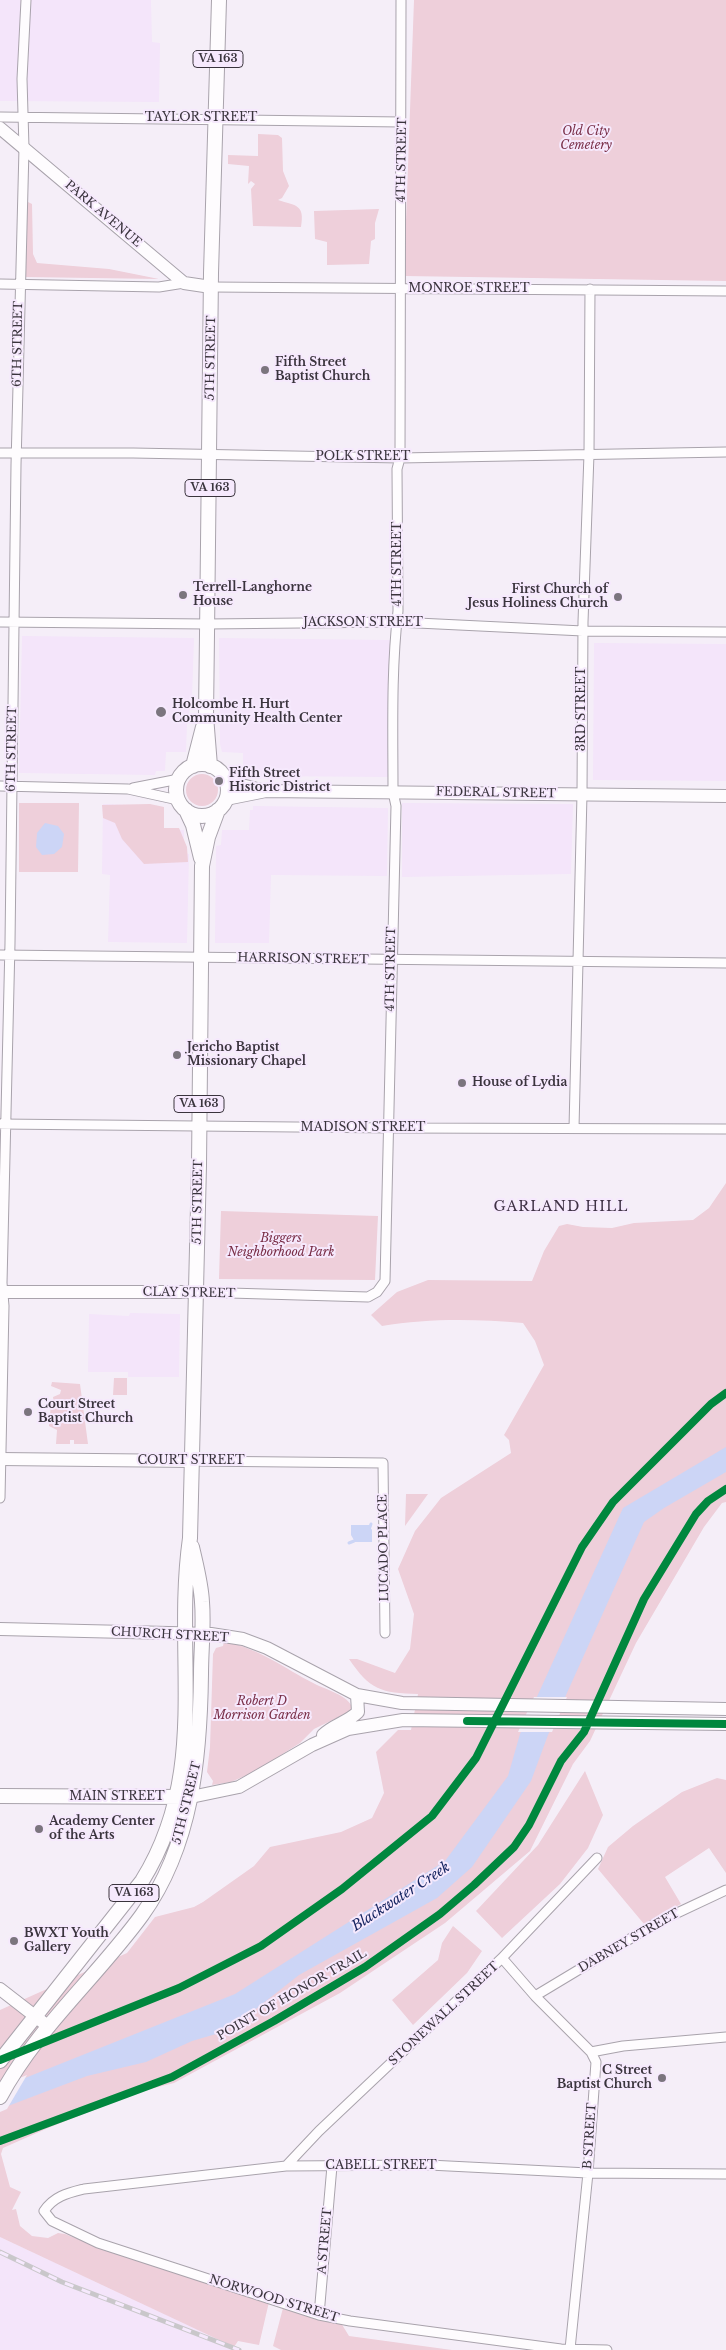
<!DOCTYPE html>
<style>
body{margin:0}
canvas{display:block;background:#f5eef8}
</style>
<canvas width="726" height="2350"></canvas>
<script>
const ctx = document.querySelector('canvas').getContext('2d');
ctx.lineJoin = 'round';
function fill(path, color) {
  ctx.fillStyle = color;
  ctx.fill(path, 'evenodd');
}
function stroke(path, color, width, dash) {
  ctx.strokeStyle = color;
  ctx.lineWidth = width;
  ctx.lineCap = dash ? 'butt' : 'round';
  ctx.setLineDash(dash || []);
  ctx.stroke(path);
}
function write(font, color, halo, rows, align = 'center') {
  ctx.font = font + ' "Libre Baskerville",serif';
  ctx.lineWidth = 4;
  ctx.setLineDash([]);
  ctx.textBaseline = 'middle';
  ctx.strokeStyle = halo;
  ctx.fillStyle = color;
  for (const [text, x, y, turn = 0] of rows) {
    ctx.save();
    ctx.translate(x, y);
    ctx.rotate((+turn || 0) * Math.PI / 180);
    ctx.textAlign = isNaN(turn) ? turn : align;
    if (halo) ctx.strokeText(text, 0, 0);
    ctx.fillText(text, 0, 0);
    ctx.restore();
  }
}
const built = new Path2D(`
 M0 0H151L152 42 160 43 159 102 0 101Z
 M22 636 194 638 192 698 187 723 186 752H166L165 771H156L155 775 19 773Z
 M219 638 390 640 388 777 253 776V772H243V753L222 752 220 744Z
 M594 643 726 644V781L593 780Z
 M402 803 573 804 571 874 402 877Z
 M103 804 154 806 162 829 184 830V853L189 854 187 943 108 942 110 875 102 874Z
 M253 806 388 808 387 876 271 875 269 943H215L216 846 221 845 222 830H249L250 810H253Z
 M130 1313 180 1314 179 1377H128V1372H88L89 1314 129 1316Z
 M0 2237 241 2350H0Z`);
const green = new Path2D(`
 M414 0H726V281L404 276Z
 M258 134 278 135 282 138 283 171 289 186 282 198 278 200C296 206 305 204 301 227L253 226 251 189 255 184 251 181 248 184 249 166 228 164V155L258 156Z
 M28 202 32 204 33 254 37 263 109 269 159 279 25 277V203Z
 M379 209 375 223V239L371 241 369 264 327 265V242L315 239 314 211Z
 M186 790a16 16 0 1 1 32 0a16 16 0 1 1-32 0Z
 M19 803H79L78 872H19Z
 M150 804 164 807V828H179L187 847 188 862 144 864 122 839 115 823 103 818 102 805Z
 M726 1183V1502L722 1503 704 1527 636 1643 590 1741 573 1764 530 1851 445 1923 340 1993 174 2083 142 2091 48 2128 3 2148 1 2154 10 2187 21 2192 12 2210 16 2209 20 2226 32 2236 48 2238 58 2233 65 2234 107 2250 269 2302 259 2345 238 2341 234 2347 0 2237V2010L127 1953 155 1917 194 1907 203 1902 254 1866 270 1847 341 1832 372 1818 384 1793 376 1752 398 1730H411L418 1694C381 1693 370 1690 349 1659H357L395 1673 410 1649 414 1614 398 1569 415 1531 441 1498 511 1453 509 1440 504 1435 544 1365 535 1341 523 1323C477 1319 428 1318 382 1326L371 1315 397 1292 428 1280 532 1281 544 1251 559 1226 567 1224 583 1227 612 1228 634 1223 693 1220 709 1208Z
 M221 1211 378 1216 375 1280 219 1279Z
 M114 1378H127V1395H113Z
 M52 1382 80 1384 88 1444H74V1440H70V1444H56L57 1430 49 1426 51 1404H54L53 1397 60 1394 61 1390 51 1386Z
 M406 1494H428L405 1526Z
 M224 1641C262 1650 282 1667 315 1684 325 1689 346 1695 351 1705V1711L314 1729 300 1743 254 1772 231 1782 212 1785 213 1781 207 1772 210 1747 213 1654 216 1648 223 1646Z
 M585 1771 603 1815 588 1848 560 1884 502 1938 476 1911 538 1845Z
 M717 1778 726 1780V1873L709 1848 665 1877 681 1904 644 1924 598 1869 608 1847 633 1826 682 1792Z
 M453 1926 482 1951 467 1973 413 2025 392 2000 438 1960 442 1943Z
 M283 2308 341 2323 349 2336 452 2350H281L273 2346Z`);
const water = new Path2D(`
 M45 823 58 826 64 834 62 847 54 854 42 855 36 847 37 833Z
 M726 1447V1472L664 1508 644 1522 548 1735 531 1781 472 1867 437 1898 299 1975 252 2012 216 2034 192 2041 146 2062 87 2076 0 2109V2088L235 1994 445 1861 508 1776 520 1734 623 1508Z
 M351 1525H369L372 1530V1542H355L351 1535Z`);
const pier = new Path2D(`
 M534 1697H567L552 1732H518Z
 M27 2075 7 2109 0 2112V2086Z`);
const stream = new Path2D(`
 M370 1527 371 1524
 M349 1543 354 1541`);
const street = new Path2D(`
 M0 117 402 122
 M0 284 159 287 184 283
 M211 287 726 291
 M0 453H133L400 458 726 452
 M0 622 207 624 397 622 583 631 726 632
 M0 786 128 789 178 800
 M133 788 179 779
 M0 955 726 963
 M0 1124 394 1128 726 1129
 M574 1128 582 794 583 622 589 454 590 289
 M195 1292 368 1297 377 1292 385 1281 396 806 393 792C393 732 391 671 398 611L397 469 400 458 401 0
 M192 1461 383 1463 385 1633
 M0 1498 4 1306 2 1283 10 943 16 465 24 148 22 79 26 0
 M502 1958 535 1996 591 2052 596 2062 588 2173 570 2349
 M535 1996 658 1922 726 1890
 M591 2052 623 2046 726 2037
 M286 2166 319 2131 502 1958 597 1858
 M319 2315 332 2166
 M607 2350 561 2349 350 2321 319 2315 98 2243 52 2221 44 2211C54 2196 68 2193 84 2189L286 2166 429 2165 588 2173 726 2174`);
const secondary = new Path2D(`
 M0 128 184 283 211 287
 M226 781 261 790
 M226 799 266 791 726 796
 M0 1292H195
 M0 1459 192 1461
 M0 1629 211 1634 243 1639 267 1648 357 1695 402 1703 726 1709
 M323 1735C333 1725 348 1722 358 1712L357 1695
 M191 1797 239 1787 312 1745 348 1729 403 1720 726 1724
 M0 1989 49 2027`);
const primary = new Path2D(`
 M176 790a26 26 0 1 1 52 0a26 26 0 1 1-52 0Z
 M193 766 203 727
 M210 766 206 716 207 634 211 273 219 0
 M186 810 193 825 201 858
 M0 1796 185 1797
 M0 2061 142 1881C211 1770 173 1658 190 1538L199 1165 202 866 208 837 218 810
 M0 2097C36 2029 97 1977 142 1915 192 1845 200 1758 201 1674 201 1650 204 1626 202 1602 201 1583 196 1565 192 1547`);
const rail = new Path2D(`
 M0 2252 62 2282 239 2350`);
const cycleway = new Path2D(`
 M467 1721 726 1724
 M0 2060 179 1988 261 1946 342 1889 432 1816 476 1758 582 1547 613 1502 711 1404 726 1393
 M0 2141 172 2077 274 2021 365 1967 440 1914 474 1885 514 1847 529 1825 561 1761 584 1732 644 1599 696 1514 708 1501 726 1489`);
const markers = [
 [265,370,5,"#7b757e"],
 [183,595,5,"#7b757e"],
 [618,597,5,"#7b757e"],
 [161,712,6,"#7b757e"],
 [219,781,5,"#7b757e"],
 [177,1055,5,"#7b757e"],
 [462,1083,5,"#7b757e"],
 [28,1412,5,"#7b757e"],
 [39,1829,5,"#7b757e"],
 [14,1941,5,"#7b757e"],
 [662,2078,5,"#7b757e"]
];
const shields = [
 [218,59,50],
 [210,488,50],
 [199,1104,50],
 [134,1893,50]
];
const shieldNames = [
 ["VA 163",218,59],
 ["VA 163",210,488],
 ["VA 163",199,1104],
 ["VA 163",134,1893]
];
const streetNames = [
 ["TAYLOR STREET",201,118],
 ["4TH STREET",402,160,-89],
 ["PARK AVENUE",103,214,40],
 ["MONROE STREET",469,289],
 ["6TH STREET",18,344,-89],
 ["5TH STREET",211,358,-89],
 ["POLK STREET",363,457],
 ["4TH STREET",398,564,-90],
 ["JACKSON STREET",363,623],
 ["3RD STREET",582,709,-90],
 ["6TH STREET",12,749,-89],
 ["FEDERAL STREET",496,793,1],
 ["HARRISON STREET",303,959,1],
 ["4TH STREET",391,969,-89],
 ["MADISON STREET",363,1128],
 ["5TH STREET",198,1202,-89],
 ["CLAY STREET",189,1293,1],
 ["COURT STREET",191,1461],
 ["LUCADO PLACE",384,1548,-91],
 ["CHURCH STREET",170,1635,3],
 ["MAIN STREET",117,1797],
 ["5TH STREET",187,1803,-76],
 ["DABNEY STREET",629,1941,-30],
 ["POINT OF HONOR TRAIL",292,1995,-30],
 ["STONEWALL STREET",444,2014,-43],
 ["B STREET",590,2136,-86],
 ["CABELL STREET",381,2166],
 ["A STREET",325,2241,-85],
 ["NORWOOD STREET",274,2299,17]
];
const parkNames = [
 ["Old City",586,132],
 ["Cemetery",586,146],
 ["Biggers",281,1239],
 ["Neighborhood Park",281,1253],
 ["Robert D",262,1702],
 ["Morrison Garden",262,1716]
];
const poiNames = [
 ["Fifth Street",275,363],
 ["Baptist Church",275,377],
 ["Terrell-Langhorne",193,588],
 ["House",193,602],
 ["First Church of",608,590,"right"],
 ["Jesus Holiness Church",608,604,"right"],
 ["Holcombe H. Hurt",172,705],
 ["Community Health Center",172,719],
 ["Fifth Street",229,774],
 ["Historic District",229,788],
 ["Jericho Baptist",187,1048],
 ["Missionary Chapel",187,1062],
 ["House of Lydia",472,1083],
 ["Court Street",38,1405],
 ["Baptist Church",38,1419],
 ["Academy Center",49,1822],
 ["of the Arts",49,1836],
 ["BWXT Youth",24,1934],
 ["Gallery",24,1948],
 ["C Street",652,2071,"right"],
 ["Baptist Church",652,2085,"right"]
];
const neighbourhoodNames = [
 ["GARLAND HILL",561,1207]
];
const waterNames = [
 ["Blackwater Creek",401,1897,-33]
];
fill(built, '#f4e5fa');
fill(green, '#eecfda');
fill(water, '#ccd5f6');
fill(pier, '#f5eef8');
stroke(stream, '#ccd5f6', 3);
stroke(street, '#a9a3ac', 11);
stroke(secondary, '#a9a3ac', 14);
stroke(primary, '#a9a3ac', 16);
stroke(street, '#fefcfe', 9);
stroke(secondary, '#fefcfe', 12);
stroke(primary, '#fefcfe', 14);
stroke(rail, '#c9c7ca', 5);
stroke(rail, '#f6e9fd', 3, [9]);
stroke(cycleway, '#00873e', 8);
for (const [x, y, r, color] of markers) {
  const dot = new Path2D();
  dot.arc(x, y, r, 0, 2 * Math.PI);
  ctx.fillStyle = color;
  ctx.fill(dot);
  stroke(dot, '#f6e9fd', 2);
}
for (const [x, y, w] of shields) {
  const box = new Path2D();
  box.roundRect(x - w / 2, y - 8.5, w, 17, 4);
  ctx.fillStyle = '#f6e9fd';
  ctx.fill(box);
  stroke(box, '#3a343d', 1);
}
write('bold 11px', '#3a343d', null, shieldNames);
write('12px', '#3a343d', '#f6e9fd', streetNames);
write('italic 12px', '#792e47', '#f6e9fd', parkNames);
write('bold 12px', '#3a343d', '#f6e9fd', poiNames, 'left');
ctx.letterSpacing = '1px';
write('14px', '#3f3245', '#f6e9fd', neighbourhoodNames);
ctx.letterSpacing = '0px';
write('italic 14px', '#162561', '#f6e9fd', waterNames);
</script>
